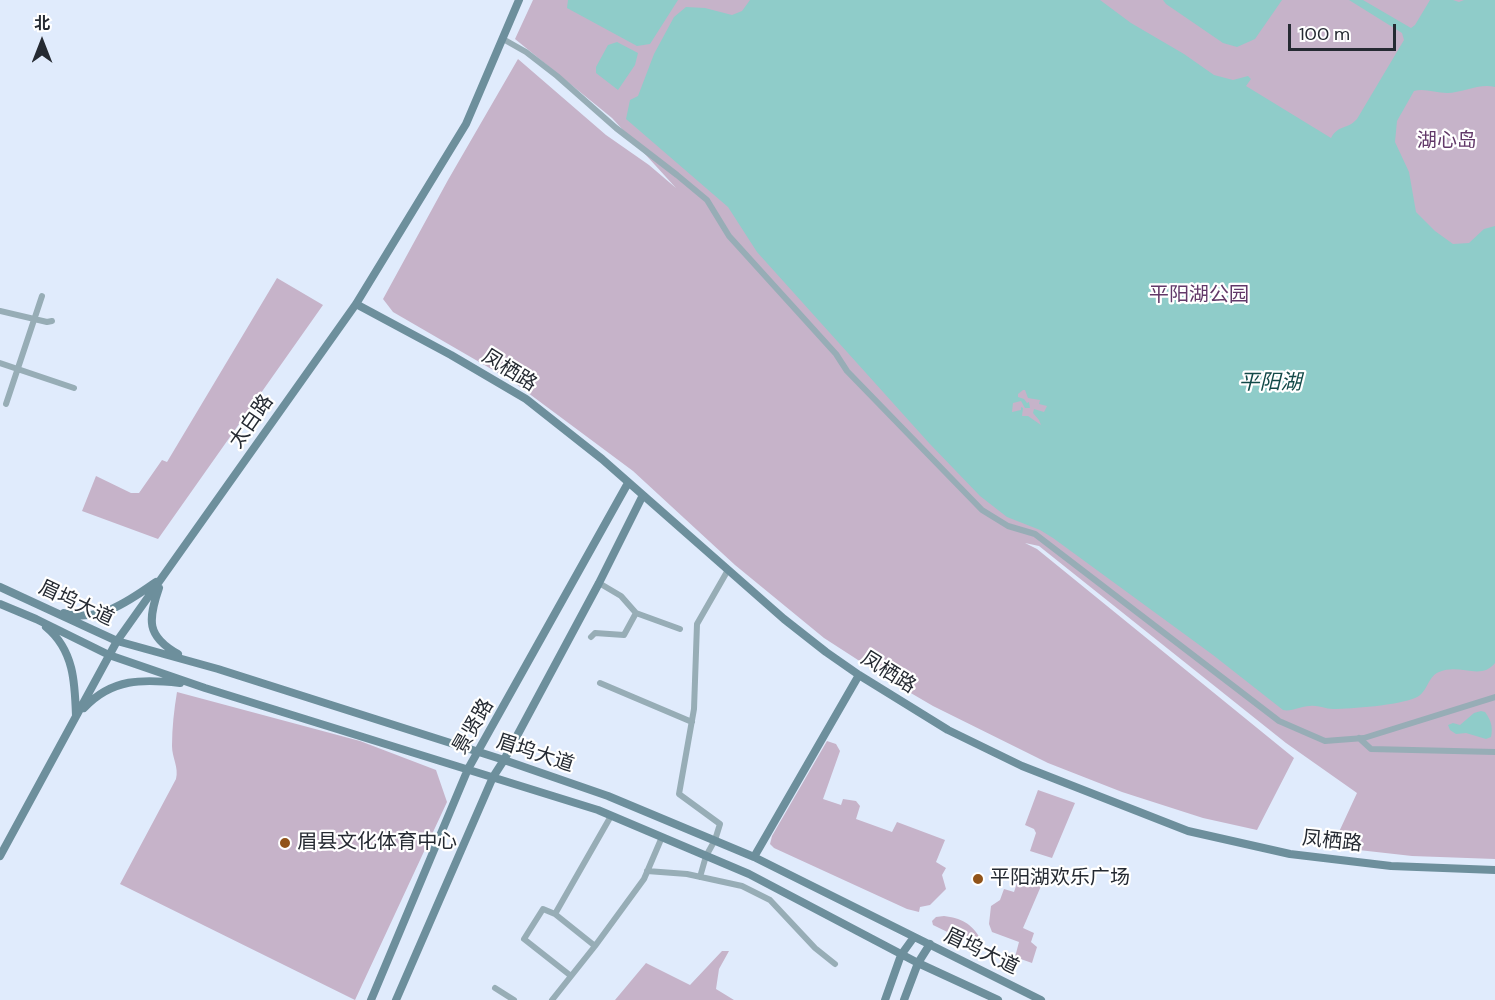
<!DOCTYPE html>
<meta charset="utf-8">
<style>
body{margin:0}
#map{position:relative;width:1495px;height:1000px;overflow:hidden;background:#e0ebfc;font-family:"DM Sans","Noto Sans SC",sans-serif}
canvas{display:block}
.north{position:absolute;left:12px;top:12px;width:60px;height:60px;-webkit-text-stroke:4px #fff;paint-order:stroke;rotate:0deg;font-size:16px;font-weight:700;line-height:24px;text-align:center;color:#252a32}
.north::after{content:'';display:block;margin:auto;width:21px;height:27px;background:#252a32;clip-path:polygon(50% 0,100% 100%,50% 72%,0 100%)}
.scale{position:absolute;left:1288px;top:24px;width:108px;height:27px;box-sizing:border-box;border:3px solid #252a32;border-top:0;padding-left:8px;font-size:18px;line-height:21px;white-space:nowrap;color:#252a32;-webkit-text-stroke:4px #fff;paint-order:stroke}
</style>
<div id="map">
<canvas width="1495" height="1000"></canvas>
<div class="north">北</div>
<div class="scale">100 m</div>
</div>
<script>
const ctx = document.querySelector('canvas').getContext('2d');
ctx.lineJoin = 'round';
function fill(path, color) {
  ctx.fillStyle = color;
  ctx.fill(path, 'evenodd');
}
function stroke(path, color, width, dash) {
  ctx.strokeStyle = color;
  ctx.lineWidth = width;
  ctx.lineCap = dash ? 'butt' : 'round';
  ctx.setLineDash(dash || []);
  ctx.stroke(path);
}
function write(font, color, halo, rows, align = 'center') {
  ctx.font = font + ' "DM Sans","Noto Sans SC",sans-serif';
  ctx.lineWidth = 4.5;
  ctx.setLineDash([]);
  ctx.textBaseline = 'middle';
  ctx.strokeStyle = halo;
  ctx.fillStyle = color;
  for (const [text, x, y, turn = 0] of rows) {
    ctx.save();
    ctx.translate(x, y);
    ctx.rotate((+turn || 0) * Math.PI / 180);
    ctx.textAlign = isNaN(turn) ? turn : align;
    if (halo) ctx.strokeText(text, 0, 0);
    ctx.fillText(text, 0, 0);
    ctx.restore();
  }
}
const green = new Path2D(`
 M533 0H1495V859L1412 856 1332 847 1357 793 1286 743 1039 546 1025 543 1037 549 1294 758 1257 830 1203 818 1122 792 1048 763 933 706 892 682 824 638 735 565 633 471 512 381 393 312 383 299 448 180 518 59 606 135 649 165 676 188 612 118 515 39Z
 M277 278 323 305 158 539 82 511 96 476 131 493H139L162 460 167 462Z
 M177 692 360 741 436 770 447 802 355 1000 120 884 176 779C179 767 172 758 172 746 172 728 174 710 177 692Z
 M827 741 836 744 840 751 823 799 841 805 843 799 856 801 860 806 856 819 892 832 897 822 945 840 936 862 946 868 942 875 946 889 930 905 920 907 919 912 907 909 774 848 770 844 772 836Z
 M1038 790 1075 803 1052 858 1030 851 1036 833 1034 829 1025 825Z
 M1021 871 1044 879 1023 928 1034 933 1031 942 1037 947 1032 963 1015 957 1019 942 992 932 989 924 991 906 1000 900 1004 889 1014 892Z
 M944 916C961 918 971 923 980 938L976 944 970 943 933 925 932 921 936 917Z
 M722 951H729L719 969 716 989 734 1000H615L646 963 690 985Z`);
const water = new Path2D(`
 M568 0H678L650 44 637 46 567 8Z
 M750 0H1100L1131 23 1184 54 1214 75 1233 80 1248 76 1251 79 1246 86 1331 138C1339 124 1347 130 1357 119L1404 40 1402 33 1349 0H1363L1411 28 1415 25 1430 0H1453L1459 2 1464 0H1495V87C1479 83 1463 93 1447 93 1436 93 1424 88 1414 91L1397 121 1395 142 1409 172 1416 212 1435 231 1453 244 1469 243 1484 229 1495 226V663C1481 681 1460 663 1439 672 1427 677 1428 693 1415 698 1399 705 1351 709 1333 709 1325 709 1318 705 1310 706 1300 706 1292 712 1283 710L1213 655 1053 538 1040 530 1007 517 980 496 929 443 757 252 728 207 626 119 630 100 638 96 654 54 674 17 686 7 705 8 732 15 742 11ZM1023 390H1025L1028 398 1040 400 1039 404 1047 406 1044 412 1034 409 1033 413 1039 420 1041 425 1028 416H1022L1023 408 1021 407V410L1012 412 1013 403 1021 401 1025 408H1030L1029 402 1027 403 1024 399 1018 397V394Z
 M1163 0H1282L1255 39 1237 47 1223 43 1166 4Z
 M617 42 638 53 635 65 618 90 596 73V67L608 45Z
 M1481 711 1485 712C1491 720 1493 727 1491 737L1486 739 1466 733 1456 734 1450 730 1448 725 1453 723 1460 725 1474 713Z`);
const street = new Path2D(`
 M503 39 526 52 557 76 616 128 677 175 707 200 729 236 836 354 847 371 982 510 1008 526 1035 534 1279 721 1325 741 1364 738 1495 697
 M0 311 47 322 52 321
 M0 363 74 388
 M6 404 42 296
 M599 583 621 596 636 613 680 629
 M591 637 595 633 624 635 636 613
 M600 683 692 722
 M1359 738 1371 749 1495 752
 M647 871 687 874 742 886 770 900 815 948 835 964
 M700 877 706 856 715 840 720 824 679 794 694 709 697 624 728 570
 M555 914 611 816
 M571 976 524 939 543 909 555 914 595 946
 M495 988 514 1000
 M552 1000 595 946 644 879 662 837`);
const secondary = new Path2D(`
 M356 304 451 355 526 399 602 459 784 619 826 652 859 675 948 730 1022 766 1188 831 1290 854 1391 866 1495 870
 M0 587 117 641 218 669 504 760 608 796 754 857 1041 1000
 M159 588C148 620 146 636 178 654
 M0 604 36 619 109 655 205 688 598 810 749 874 918 963 998 1000
 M64 613C99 623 129 601 156 582
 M46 627C74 650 75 683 76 716
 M84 708C112 678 143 679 180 683
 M0 856 117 641 356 304 466 124 519 0
 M754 857 859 675
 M371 1000 468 769 628 483
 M396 1000 493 777 504 760 599 583 643 495
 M885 1000 901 955 914 937
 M904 1000 918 963 930 944`);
const markers = [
 [285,843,6,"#915319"],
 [978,879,6,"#915319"]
];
const parkNames = [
 ["湖心岛",1447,142],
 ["平阳湖公园",1199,296]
];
const streetNames = [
 ["凤栖路",509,371,32],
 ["太白路",252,422,-55],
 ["眉坞大道",76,604,25],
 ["凤栖路",888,673,32],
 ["景贤路",474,727,-60],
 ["眉坞大道",535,754,18],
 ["凤栖路",1332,842,6],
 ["眉坞大道",981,952,26]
];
const poiNames = [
 ["眉县文化体育中心",297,843],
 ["平阳湖欢乐广场",990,879]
];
const waterNames = [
 ["平阳湖",1270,383]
];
fill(green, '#c6b3c9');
fill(water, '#8fccc9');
stroke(street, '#97adb6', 6);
stroke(secondary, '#6d8f9c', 8);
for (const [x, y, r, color] of markers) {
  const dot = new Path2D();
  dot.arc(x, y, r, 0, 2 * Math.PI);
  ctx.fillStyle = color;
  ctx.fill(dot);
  stroke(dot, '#fff', 2);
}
write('20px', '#623969', '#fff', parkNames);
write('20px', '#252a32', '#fff', streetNames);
write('20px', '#252a32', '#fff', poiNames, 'left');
write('italic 21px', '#124948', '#fff', waterNames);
</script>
